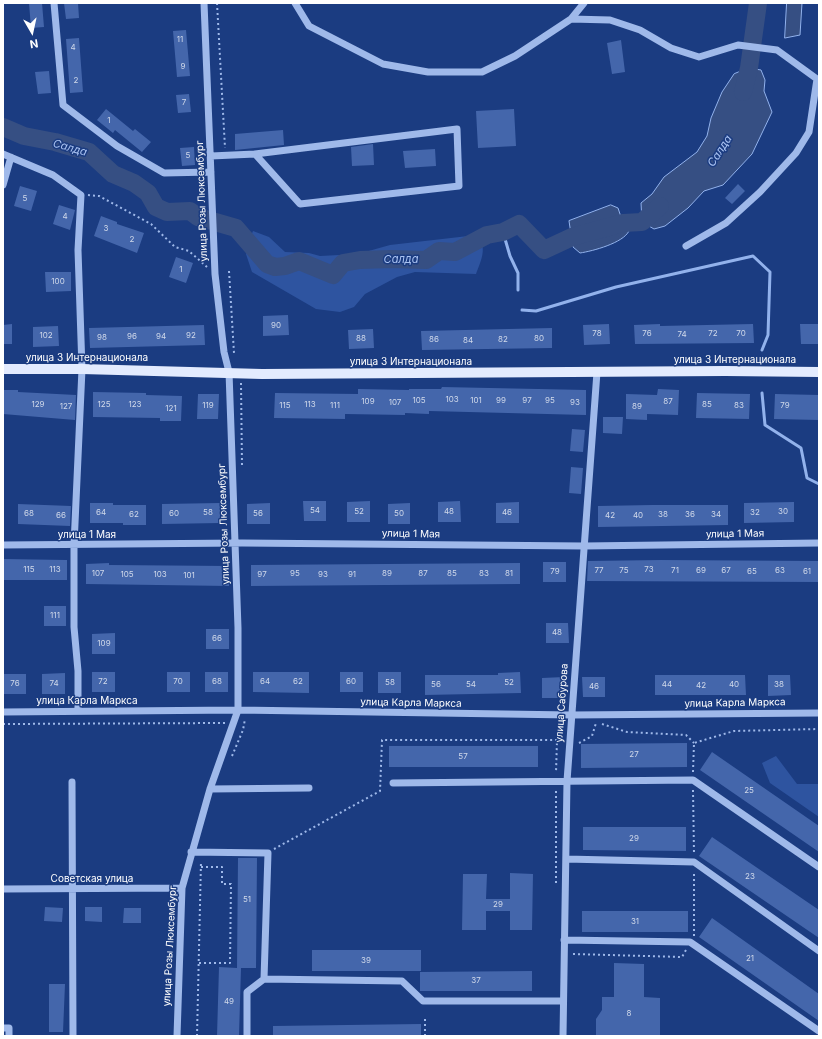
<!DOCTYPE html>
<meta charset="utf-8">
<style>
body{margin:0}
#map{position:relative;width:822px;height:1039px;overflow:hidden;background:#1b3c81;font-family:Inter,sans-serif}
canvas{display:block}
.frame{position:absolute;inset:0;border:4px solid #fff;pointer-events:none}
.north{position:absolute;left:12px;top:12px;width:40px;height:40px;-webkit-text-stroke:3px #1b3c81;paint-order:stroke;rotate:171deg;font-size:11px;font-weight:700;line-height:16px;text-align:center;color:#fff}
.north::after{content:'';display:block;margin:auto;width:14px;height:18px;background:#fff;clip-path:polygon(50% 0,100% 100%,50% 72%,0 100%)}
</style>
<div id="map">
<canvas width="822" height="1039"></canvas>
<div class="frame"></div>
<div class="north">N</div>
</div>
<script>
const ctx = document.querySelector('canvas').getContext('2d');
ctx.lineJoin = 'round';
function fill(path, color) {
  ctx.fillStyle = color;
  ctx.fill(path, 'evenodd');
}
function stroke(path, color, width, dash) {
  ctx.strokeStyle = color;
  ctx.lineWidth = width;
  ctx.lineCap = dash ? 'butt' : 'round';
  ctx.setLineDash(dash || []);
  ctx.stroke(path);
}
function write(font, color, halo, rows, align = 'center') {
  ctx.font = font + ' Inter,sans-serif';
  ctx.lineWidth = 3;
  ctx.setLineDash([]);
  ctx.textBaseline = 'middle';
  ctx.strokeStyle = halo;
  ctx.fillStyle = color;
  for (const [text, x, y, turn = 0] of rows) {
    ctx.save();
    ctx.translate(x, y);
    ctx.rotate((+turn || 0) * Math.PI / 180);
    ctx.textAlign = isNaN(turn) ? turn : align;
    if (halo) ctx.strokeText(text, 0, 0);
    ctx.fillText(text, 0, 0);
    ctx.restore();
  }
}
const green = new Path2D(`
 M253 231 269 237 285 252 309 253 320 256 358 254 390 245 477 235C488 247 481 261 476 274L415 272 397 277 365 294 354 307 340 312 316 309 252 272 246 254 248 243Z
 M776 756 797 784H819V817L770 783 762 763Z`);
const water = new Path2D(`
 M787 3H802L800 35 785 38Z
 M749 68 761 70 765 80 764 91 772 112 752 154 723 185 704 191 688 208 665 226 654 229 642 222 641 203 652 194 664 177 697 152 707 136 711 118 722 92 734 74Z
 M611 205 618 208 623 223 629 231C623 243 593 251 580 253L573 247 569 221Z`);
const stream = new Path2D(`
 M503 232 510 256 518 273V290
 M522 310 536 311 616 287 753 256 770 272 768 335 762 350
 M762 393 765 425 801 448 807 478 819 484`);
const river = new Path2D(`
 M743 92 749 68 758 3
 M3 127 24 136 55 142 89 152 113 174 134 183 148 193 156 207 167 212 190 211 198 217 236 228 267 264 275 267 285 266 299 261 333 275 343 263 360 260 391 259 426 260 439 251 455 252 487 235 503 232 519 224 544 250 572 237 623 223 642 222 660 206`);
const building = new Path2D(`
 M29 3H42L44 27 31 28Z
 M64 3H78L79 18 66 19Z
 M186 30 190 76 177 77 173 31Z
 M79 38 83 92 70 93 66 39Z
 M621 40 625 72 612 74 607 43Z
 M49 71 51 93 38 94 35 72Z
 M189 94 191 112 178 113 176 95Z
 M106 109 133 131 135 129 151 142 142 152 115 130 113 133 97 120Z
 M514 109 516 146 478 148 476 111Z
 M283 130 284 145 235 150V134Z
 M373 144 374 165 352 166 351 147Z
 M194 147 195 165 182 166 180 148Z
 M435 149 436 166 405 168 403 151Z
 M738 184 745 191 732 204 725 198Z
 M20 186 37 191 31 211 14 206Z
 M59 205 75 210 70 230 53 224Z
 M101 216 117 222V224L144 233 137 253 94 236Z
 M176 257 193 263 186 283 169 277Z
 M45 272H71V291L46 292Z
 M288 315 289 335 263 336V316Z
 M12 324V344H3V325Z
 M609 324 610 344 584 345 583 325Z
 M660 324V326L753 324 754 343 635 344 634 325Z
 M800 324H819V344H801Z
 M204 325 205 345 90 348 89 328Z
 M58 326 59 346 33 347V327Z
 M552 328V348L422 350 421 331Z
 M373 329 374 348 349 349 348 330Z
 M442 387 586 390V415L429 411V414L405 413V415L345 414V419L274 418 275 393 358 394V389L409 390V389H441Z
 M658 389 679 390 678 415 647 414V420L626 419V394L657 395Z
 M3 390H18V392L76 395 75 420 3 414Z
 M93 392 146 393V395L182 396 181 421H160V418L93 417Z
 M697 393 750 394 749 419 696 418Z
 M198 394H219L218 419H197Z
 M775 394 819 395V420L774 419Z
 M603 417H623L622 434 603 433Z
 M572 429 585 430 583 452 570 451Z
 M571 467 583 468 581 494 569 493Z
 M303 501H326V521H304Z
 M370 501V522H347V502Z
 M460 501 461 522H438V502Z
 M519 502V523H496V503Z
 M794 502V522L744 523V503Z
 M90 503H113V505H146V525H123V523H90Z
 M220 503V523L162 524V504Z
 M270 503V524H247V504Z
 M410 503V524H388V504Z
 M18 504 71 506 70 526 18 524Z
 M652 505H728V525L598 527V506Z
 M3 559 67 560V580H3Z
 M661 560 818 561V582L587 581 588 561Z
 M543 562H566V582H543Z
 M109 563V565L229 566V586L86 584V564Z
 M520 563V584L251 586V565Z
 M44 606H66V626H44Z
 M546 623H568L569 643H546Z
 M206 629H229V649H206Z
 M115 633V654H92V634Z
 M92 672H115V692H92Z
 M167 672H190V692H167Z
 M205 672H228V692H205Z
 M253 672H309V693L253 692Z
 M340 672H363V692H340Z
 M378 672H401V693H378Z
 M520 672 521 693 425 695V675H498V673Z
 M65 673V694H42V674Z
 M3 674H26V694H4Z
 M655 675H745L746 695H655Z
 M768 675H790L791 695 768 696Z
 M564 677V698H542V678Z
 M582 677H605V697H583Z
 M687 743V767L581 768V744Z
 M389 746H538V767H389Z
 M712 752 819 826V852L700 770Z
 M583 827H686V851L583 850Z
 M712 837 819 910V938L699 856Z
 M238 858H257L256 968H241L239 1036H217L219 967 237 968Z
 M510 873 533 874 532 930H510V911H486V930H462L463 874H487L486 899H510Z
 M45 907 63 908 62 922 44 921Z
 M85 907H102V922L85 921Z
 M124 908H141V923H123Z
 M582 911H688V932H582Z
 M712 918 819 994V1021L699 937Z
 M312 950H421V971H312Z
 M614 963 644 964V997L660 998V1036H596V1019L602 1010V997H614Z
 M532 971V991H420V972Z
 M49 984H65L63 1032H49Z
 M421 1024V1036H273V1026Z`);
const path = new Path2D(`
 M217 3 225 148
 M88 195 99 196 151 224 175 247 189 251 207 267
 M229 271 234 353
 M241 383 242 466
 M3 724 225 723
 M602 724 627 732 686 735 694 743
 M579 743 592 736 596 723
 M232 756 243 730 245 719
 M693 772 694 743 734 731 819 729
 M693 790 694 854
 M274 849 380 791 382 740H557L556 773
 M556 883V789
 M694 936V872
 M573 954 682 957 686 950
 M199 963H230L231 884H222V867H201
 M197 1036 201 861
 M425 1036V1016`);
const minor = new Path2D(`
 M54 3 63 105 117 146 164 173 211 172
 M295 3 309 26 383 64 428 72H482L515 56 571 19 610 20 640 30 671 48 699 57 738 45 777 50 817 79 809 132 796 153 760 192 726 223 686 246
 M571 19 584 3
 M3 154 53 175 81 195 78 250 82 369 74 545V627L78 671V711
 M211 156 255 154 300 204 459 186 457 129 255 154
 M3 185 11 157
 M3 545 242 543 584 546 819 543
 M3 712 238 710 571 715 819 713
 M72 782 73 1036
 M393 783 693 780 819 867
 M210 789 309 788
 M191 852 268 853 264 979
 M566 859 694 862 819 951
 M3 889 182 888
 M564 940 690 942 819 1031
 M3 1028H9V1036
 M177 1036 182 888 210 789 238 710V628L229 372 224 352 215 274 204 3
 M247 1036V992L264 979 402 981 423 1001H563
 M563 1036 567 781 597 372`);
const major = new Path2D(`
 M3 369H82L262 374 725 371 819 372`);
const numberNames = [
 ["11",180,40],
 ["4",73,48],
 ["9",183,67],
 ["2",76,81],
 ["7",184,103],
 ["1",109,121],
 ["5",188,156],
 ["5",25,199],
 ["4",65,217],
 ["3",106,229],
 ["2",132,240],
 ["1",181,270],
 ["100",58,282],
 ["90",276,326],
 ["78",597,334],
 ["76",647,334],
 ["72",713,334],
 ["70",741,334],
 ["74",682,335],
 ["102",46,336],
 ["92",191,336],
 ["96",132,337],
 ["94",161,337],
 ["98",102,338],
 ["88",361,339],
 ["80",539,339],
 ["86",434,340],
 ["82",503,340],
 ["84",468,341],
 ["103",452,400],
 ["105",419,401],
 ["101",476,401],
 ["99",501,401],
 ["97",527,401],
 ["95",550,401],
 ["109",368,402],
 ["87",668,402],
 ["107",395,403],
 ["93",575,403],
 ["129",38,405],
 ["125",104,405],
 ["123",135,405],
 ["113",310,405],
 ["85",707,405],
 ["119",208,406],
 ["115",285,406],
 ["111",335,406],
 ["83",739,406],
 ["79",785,406],
 ["127",66,407],
 ["89",637,407],
 ["121",171,409],
 ["54",315,511],
 ["52",359,512],
 ["48",449,512],
 ["30",783,512],
 ["64",101,513],
 ["58",208,513],
 ["46",507,513],
 ["32",755,513],
 ["68",29,514],
 ["60",174,514],
 ["56",258,514],
 ["50",399,514],
 ["62",134,515],
 ["38",663,515],
 ["36",690,515],
 ["34",716,515],
 ["66",61,516],
 ["42",610,516],
 ["40",638,516],
 ["115",29,570],
 ["113",55,570],
 ["73",649,570],
 ["77",599,571],
 ["75",624,571],
 ["71",675,571],
 ["69",701,571],
 ["67",726,571],
 ["63",780,571],
 ["79",555,572],
 ["65",752,572],
 ["61",807,572],
 ["107",98,574],
 ["95",295,574],
 ["89",387,574],
 ["87",423,574],
 ["85",452,574],
 ["83",484,574],
 ["81",509,574],
 ["105",127,575],
 ["103",160,575],
 ["97",262,575],
 ["93",323,575],
 ["91",352,575],
 ["101",189,576],
 ["111",55,616],
 ["48",557,633],
 ["66",217,639],
 ["109",104,644],
 ["72",103,682],
 ["70",178,682],
 ["68",217,682],
 ["64",265,682],
 ["62",298,682],
 ["60",351,682],
 ["58",390,683],
 ["52",509,683],
 ["76",15,684],
 ["74",54,684],
 ["56",436,685],
 ["54",471,685],
 ["44",667,685],
 ["40",734,685],
 ["38",779,685],
 ["42",701,686],
 ["46",594,687],
 ["27",634,755],
 ["57",463,757],
 ["25",749,791],
 ["29",634,839],
 ["23",750,877],
 ["51",247,900],
 ["29",498,905],
 ["31",635,922],
 ["21",750,959],
 ["39",366,961],
 ["37",476,981],
 ["49",229,1002],
 ["8",629,1014]
];
const streetNames = [
 ["улица Розы Люксембург",202,201,-92],
 ["улица 3 Интернационала",87,358],
 ["улица 3 Интернационала",735,360],
 ["улица 3 Интернационала",411,362],
 ["улица Розы Люксембург",224,524,-92],
 ["улица 1 Мая",411,534,1],
 ["улица 1 Мая",735,534,-1],
 ["улица 1 Мая",87,535],
 ["улица Карла Маркса",87,701],
 ["улица Карла Маркса",411,703,1],
 ["улица Сабурова",562,703,-86],
 ["улица Карла Маркса",735,703,-1],
 ["Советская улица",92,879],
 ["улица Розы Люксембург",170,946,-87]
];
const waterNames = [
 ["Салда",70,148,16],
 ["Салда",720,151,-57],
 ["Салда",401,260]
];
fill(green, '#2e54a0');
fill(water, '#364f83');
stroke(water, '#92b2ec', 1);
stroke(stream, '#92b2ec', 3);
stroke(river, '#364f83', 18);
fill(building, '#4466ab');
stroke(path, '#9fb9ea', 2, [2, 3]);
stroke(minor, '#9fb9ea', 7);
stroke(major, '#e3ebfe', 10);
write('8px', '#d0d9ea', null, numberNames);
write('10px', '#fff', '#1b3c81', streetNames);
write('italic 11px', '#aac3f2', '#1b3c81', waterNames);
</script>
